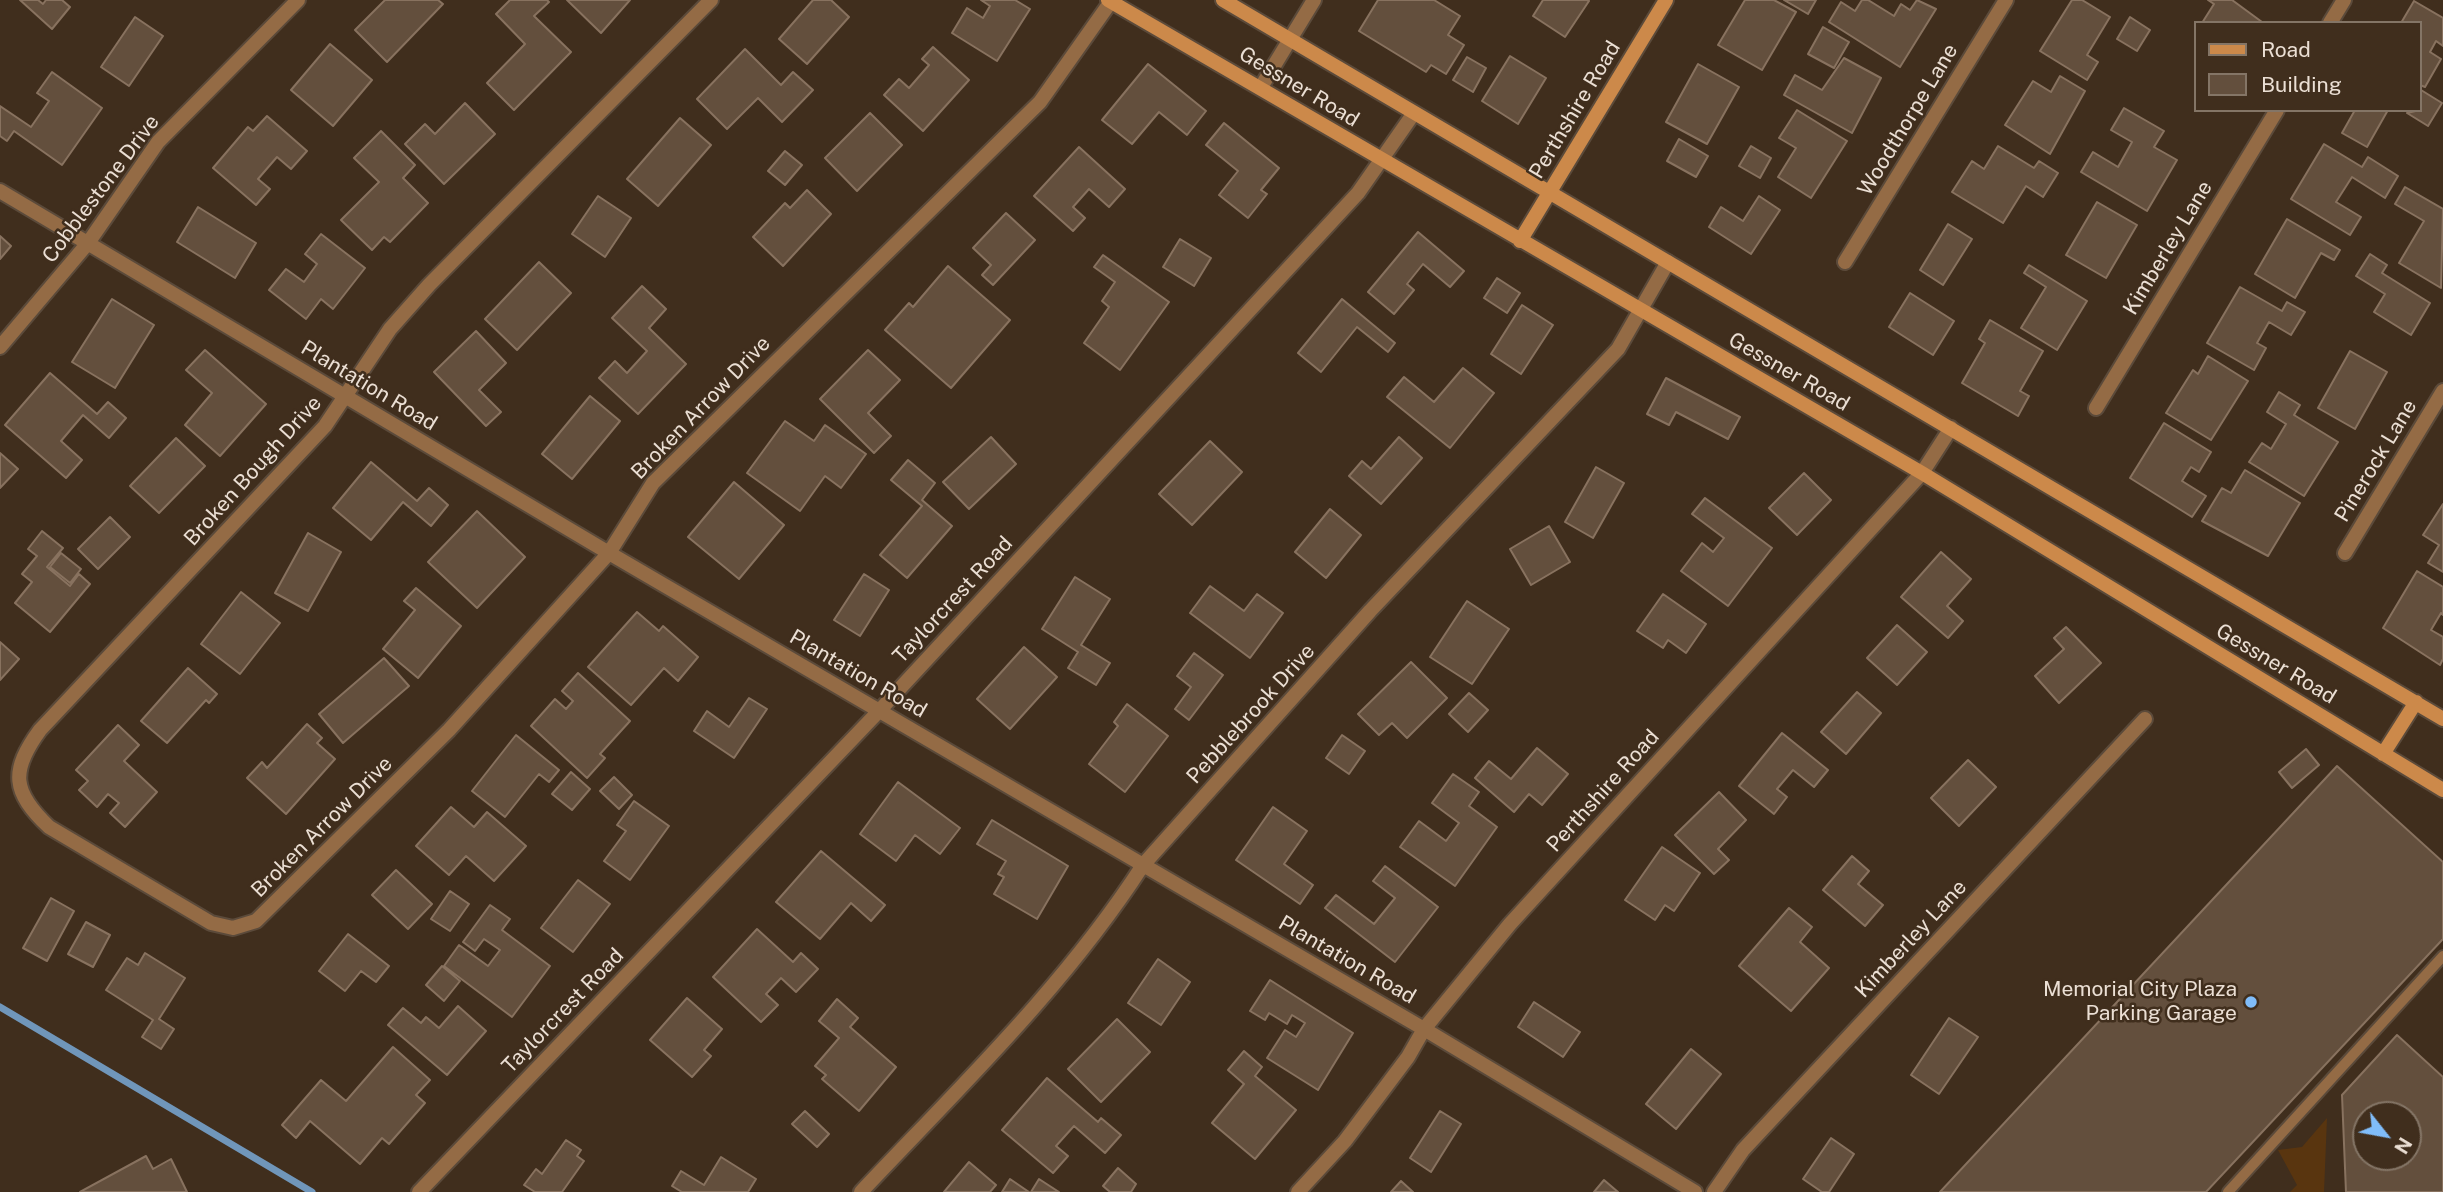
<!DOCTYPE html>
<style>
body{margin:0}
#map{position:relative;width:2443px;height:1192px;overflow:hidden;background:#402e1d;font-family:"Public Sans",sans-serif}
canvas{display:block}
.legend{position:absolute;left:2194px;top:21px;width:228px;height:91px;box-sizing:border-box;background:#402e1d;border:2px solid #847566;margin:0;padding:9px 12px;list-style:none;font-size:21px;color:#ebdfd4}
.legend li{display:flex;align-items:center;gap:14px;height:35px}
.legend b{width:35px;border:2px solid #847566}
.north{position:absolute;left:2352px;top:1101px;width:70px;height:70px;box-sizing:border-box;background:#402e1d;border:2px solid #847566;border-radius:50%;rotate:121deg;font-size:19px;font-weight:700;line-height:28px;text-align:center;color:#ebdfd4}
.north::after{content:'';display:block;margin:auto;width:24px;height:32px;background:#80bdfa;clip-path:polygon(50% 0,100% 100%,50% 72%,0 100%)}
</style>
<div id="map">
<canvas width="2443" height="1192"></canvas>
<ul class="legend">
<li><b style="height:9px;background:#cc894a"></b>Road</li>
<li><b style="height:19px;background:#634f3d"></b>Building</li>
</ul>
<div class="north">N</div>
</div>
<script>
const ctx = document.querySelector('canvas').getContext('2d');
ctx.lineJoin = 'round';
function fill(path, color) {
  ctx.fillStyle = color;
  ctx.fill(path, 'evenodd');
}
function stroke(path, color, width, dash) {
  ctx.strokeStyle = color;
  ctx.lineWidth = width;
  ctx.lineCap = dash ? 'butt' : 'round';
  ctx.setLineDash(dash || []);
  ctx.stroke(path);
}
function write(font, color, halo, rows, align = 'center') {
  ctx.font = font + ' "Public Sans",sans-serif';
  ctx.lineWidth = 5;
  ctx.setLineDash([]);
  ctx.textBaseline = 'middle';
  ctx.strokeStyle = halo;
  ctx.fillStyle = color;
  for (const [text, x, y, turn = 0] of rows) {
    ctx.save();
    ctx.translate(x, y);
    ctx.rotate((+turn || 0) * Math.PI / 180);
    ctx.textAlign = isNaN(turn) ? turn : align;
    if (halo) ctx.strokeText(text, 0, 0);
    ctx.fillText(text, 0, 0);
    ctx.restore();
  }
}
const green = new Path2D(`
 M2327 1118 2324 1192H2290L2297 1185 2278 1150 2302 1147Z`);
const stream = new Path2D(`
 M0 1007 312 1192`);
const building = new Path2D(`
 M20 0H38L43 4 46 0H62L70 7 52 29Z
 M385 0H438L443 4 387 62 355 30Z
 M510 0H547L549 2 534 16 571 52 514 110 487 83 525 44 496 14Z
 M567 0H630L601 33Z
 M813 0H831L849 17 807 64 779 39Z
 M981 0H1015L1030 9 997 61 952 33 967 8 983 18 990 6Z
 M1378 0H1434L1460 16 1448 35 1464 45 1446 74 1431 65 1426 72 1359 31Z
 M1543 0H1587L1589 1 1565 37 1533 16Z
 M1745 0H1774L1796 12 1762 70 1718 45Z
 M1784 0H1816L1808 14Z
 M1862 0H1868L1894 16 1901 4 1910 10 1917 0 1936 9 1900 67 1829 22 1841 2 1855 11Z
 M2072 0H2082L2110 17 2087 55 2098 62 2087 80 2040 51Z
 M2208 0H2232L2262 22 2202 23 2214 4Z
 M2414 1 2443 18V46L2436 41 2430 52 2441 59 2425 87 2420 85V23H2401Z
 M135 17 163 36 129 86 101 67Z
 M2130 17 2150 30 2137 51 2117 39Z
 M1823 27 1849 42 1834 68 1808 54Z
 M330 44 372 80 333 126 291 90Z
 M933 47 969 80 923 131 884 95 899 79 909 88 929 65 922 59Z
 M745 49 781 85 793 72 813 90 782 122 758 98 727 129 697 99Z
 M1510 56 1546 78 1518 124 1482 101Z
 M1467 57 1486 68 1473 92 1453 80Z
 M1844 58 1881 78 1852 133 1784 95 1795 75 1822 90Z
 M1148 64 1206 111 1187 135 1159 112 1132 144 1102 120Z
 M1698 64 1739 87 1707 144 1666 122Z
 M52 72 102 108 62 165 14 131 7 141 0 136V106L31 127 49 101 37 93Z
 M2060 76 2085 91 2050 154 2005 125 2033 81 2051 92Z
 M2421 90 2442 103 2428 126 2407 113 2420 110Z
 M465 103 495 134 444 184 405 144 425 124 435 134Z
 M2124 108 2164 131 2154 147 2177 160 2147 211 2081 172 2093 152 2118 167 2132 142 2111 130Z
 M1797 110 1847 141 1811 198 1778 177 1796 148 1779 138Z
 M2355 110H2388L2367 147 2342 133Z
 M870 113 902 145 857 191 825 158Z
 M267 116 307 151 291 169 277 157 258 179 270 189 256 205 213 168 248 127 253 131Z
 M680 118 711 145 658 206 627 179Z
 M1224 123 1279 168 1261 190 1267 194 1248 218 1219 195 1238 171 1206 145Z
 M381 131 415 165 403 178 428 203 390 242 384 237 372 250 341 220 379 182 354 158Z
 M1679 139 1708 156 1696 177 1667 161Z
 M2324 144 2362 167 2368 157 2398 176 2385 198 2352 177 2336 202 2361 217 2350 235 2291 199Z
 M1751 146 1771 158 1760 178 1739 166Z
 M1998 146 2034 168 2039 161 2058 173 2043 197 2026 186 2003 223 1952 192 1972 161 1984 169Z
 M1079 147 1125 189 1109 207 1089 189 1073 207 1085 218 1073 231 1034 196Z
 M785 151 802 165 785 185 768 171Z
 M2405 187 2443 209 2441 288 2399 263 2424 221 2395 204Z
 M807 190 831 214 783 266 753 237 785 203 790 208Z
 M598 196 631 218 605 257 572 234Z
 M1759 196 1780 210 1751 254 1709 227 1721 207 1743 221Z
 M2097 202 2137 225 2106 278 2066 255Z
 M198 207 256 243 235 278 177 242Z
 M1006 213 1035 240 993 285 982 275 991 265 973 248Z
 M2287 219 2340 250 2334 260 2321 253 2295 298 2255 274Z
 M1948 224 1972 239 1943 285 1920 270Z
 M1418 232 1464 271 1450 287 1423 264 1407 284 1414 290 1394 314 1368 292Z
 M321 234 365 268 333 309 321 299 306 319 269 290 286 269 304 282 317 264 305 254Z
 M0 236 11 246 0 259Z
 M1180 239 1211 258 1194 286 1163 267Z
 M2370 254 2387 265 2382 273 2430 303 2411 335 2374 312 2385 294 2356 276Z
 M1103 255 1169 302 1120 370 1084 343 1109 307 1102 301 1115 282 1094 267Z
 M539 262 571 293 517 350 485 319Z
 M2029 265 2087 301 2057 350 2021 328 2046 287 2024 273Z
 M948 266 1010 320 951 388 885 330 909 303 913 307Z
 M1497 278 1520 293 1507 313 1484 298Z
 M642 286 666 309 649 328 686 364 638 414 599 378 615 361 627 373 647 351 612 318Z
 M2240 287 2282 311 2287 302 2305 312 2291 335 2269 322 2257 343 2266 348 2254 370 2207 343Z
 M1910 293 1954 321 1933 355 1889 327Z
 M112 299 154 325 115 388 72 362Z
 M1342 299 1395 343 1388 352 1357 327 1321 372 1298 353Z
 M1522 305 1553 325 1521 374 1491 354Z
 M1990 320 2043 351 2020 391 2029 396 2018 416 1962 383 1985 343 1979 339Z
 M476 331 506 363 479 390 501 412 486 426 434 372Z
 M205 350 266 404 220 456 185 425 212 393 186 370Z
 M868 350 900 380 868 413 891 436 874 453 820 399Z
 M2350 351 2387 372 2355 429 2318 408Z
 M2208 356 2248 381 2211 440 2166 413 2193 370 2198 374Z
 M1463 368 1494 393 1450 448 1387 397 1404 377 1434 402Z
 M50 373 97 414 108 402 126 418 109 438 83 415 61 441 82 460 66 478 5 425Z
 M1666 378 1740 417 1728 439 1676 412 1669 425 1647 414Z
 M2279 392 2300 405 2294 415 2338 442 2304 496 2249 462 2262 443 2271 449 2286 424 2267 412Z
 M590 396 620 421 572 479 542 454Z
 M785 421 814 441 825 425 866 454 841 488 825 476 800 511 747 473Z
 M2164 423 2211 452 2199 472 2191 467 2182 481 2206 496 2192 517 2130 478Z
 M991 437 1016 464 969 509 943 482Z
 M1399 437 1422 458 1381 504 1349 476 1362 461 1371 469Z
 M176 438 205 466 159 513 130 486Z
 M1210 441 1242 472 1192 525 1159 494Z
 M0 453 18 469 0 488Z
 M908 460 935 483 922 500 952 526 907 578 880 555 922 506 891 480Z
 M371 462 417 501 429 488 448 505 431 526 403 502 371 540 333 508Z
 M1596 467 1624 483 1593 538 1565 522Z
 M2245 470 2300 503 2268 556 2202 521 2222 488 2231 493Z
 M1804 473 1831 500 1797 535 1769 508Z
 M734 482 784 525 739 579 688 537Z
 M1705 498 1772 548 1728 606 1681 571 1702 543 1713 552 1724 538 1692 514Z
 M2443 504V572L2428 563 2439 545 2423 535Z
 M1330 509 1361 535 1326 578 1295 552Z
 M477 511 525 557 477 608 428 562Z
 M110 517 130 537 98 569 78 549Z
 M1549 526 1570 562 1531 585 1510 549Z
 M42 531 63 548 47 567 70 586 79 574 90 584 50 632 15 603 32 582 22 574 37 556 28 549Z
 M308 533 341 552 308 611 275 593Z
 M1941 552 1971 579 1947 606 1963 621 1948 638 1901 597Z
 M61 553 81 569 70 583 50 567Z
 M2417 571 2443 587V615L2441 613 2431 630 2443 637V659L2440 665 2383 628Z
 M864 574 889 590 860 636 834 620Z
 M1075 577 1110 599 1081 645 1110 663 1096 685 1068 668 1078 652 1042 629Z
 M1210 586 1244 611 1257 594 1283 613 1250 658 1190 613Z
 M416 588 461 626 418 678 383 649 415 610 404 601Z
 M241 592 280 623 240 674 201 644Z
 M1663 594 1706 624 1686 653 1668 640 1663 648 1637 631Z
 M1467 601 1509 629 1472 684 1430 657Z
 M637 612 659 631 663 626 698 657 678 681 664 668 631 705 588 667Z
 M1897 625 1927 652 1897 685 1867 658Z
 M2066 627 2101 663 2059 703 2035 676 2064 649 2054 638Z
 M0 642 19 659 0 680Z
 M1024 647 1057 677 1010 729 977 699Z
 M1194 653 1223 675 1189 720 1175 709 1191 687 1177 676Z
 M384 658 409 686 343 743 319 714Z
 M1411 662 1447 698 1407 738 1392 723 1379 735 1358 714Z
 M188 668 217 694 209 703 206 700 167 743 141 721Z
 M578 673 630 721 600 754 605 758 587 778 531 726 555 699 566 709 573 701 562 691Z
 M1857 692 1881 713 1846 754 1821 732Z
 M1469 693 1488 710 1468 732 1449 714Z
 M749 698 767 709 734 758 694 731 707 711 729 727Z
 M1127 704 1168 736 1125 792 1089 764 1118 726 1114 722Z
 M307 724 322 738 317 743 335 759 286 814 247 778 262 762 267 768Z
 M118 725 139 745 124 761 157 792 125 827 110 813 119 803 108 794 97 807 79 790 88 781 76 770Z
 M1782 733 1828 770 1814 787 1793 770 1777 789 1787 797 1774 814 1739 786Z
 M516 735 559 770 549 782 539 774 505 817 472 791Z
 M1342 735 1365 751 1349 774 1326 758Z
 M1537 748 1568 774 1542 805 1529 794 1514 812 1475 778 1489 761 1511 779Z
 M2306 749 2319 765 2292 788 2279 772Z
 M1968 760 1996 787 1959 826 1931 798Z
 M2337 766 2443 862V939L2206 1192H1940Z
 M571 772 590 789 572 810 552 794Z
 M1453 774 1479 792 1469 806 1497 827 1455 886 1400 847 1419 821 1446 841 1459 823 1432 803Z
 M614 777 632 795 619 809 600 791Z
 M898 782 960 828 940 854 915 835 896 861 860 834Z
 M1719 792 1746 820 1718 849 1729 860 1714 874 1675 835Z
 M634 801 669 826 630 880 604 861 626 831 617 825Z
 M451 807 474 827 487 812 526 846 494 881 466 856 449 875 416 846Z
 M1273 807 1307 831 1284 864 1313 885 1300 904 1236 860Z
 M992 820 1068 866 1037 919 994 894 1004 877 998 874 1006 861 977 844Z
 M1662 847 1700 873 1674 911 1665 905 1655 920 1625 900Z
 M821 851 885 905 871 921 851 903 820 939 776 902Z
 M1852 856 1869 871 1858 884 1883 905 1865 926 1823 890Z
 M1385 866 1438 907 1395 962 1325 908 1336 895 1374 924 1395 898 1373 881Z
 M396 870 432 904 408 929 372 895Z
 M578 880 610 904 573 952 541 928Z
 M450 891 469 904 450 931 431 919Z
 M51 898 74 911 47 961 23 948Z
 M490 905 510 919 502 930 550 966 512 1017 444 966 459 945 488 966 500 950 484 939 475 951 463 942Z
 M1789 908 1812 927 1800 942 1829 968 1791 1011 1739 966Z
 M86 922 110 935 93 967 68 954Z
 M757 929 793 962 801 953 818 969 796 992 781 978 766 994 778 1005 761 1022 713 977Z
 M348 934 389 966 376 982 361 971 345 991 319 971Z
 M145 953 185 978 159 1019 174 1029 161 1049 142 1037 153 1020 106 990 127 958 138 965Z
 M1158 959 1190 982 1161 1025 1128 1003Z
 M442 966 460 981 444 1001 426 985Z
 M1270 980 1353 1033 1318 1090 1267 1058 1285 1030 1296 1037 1305 1023 1292 1015 1287 1024 1269 1013 1265 1020 1250 1011Z
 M687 998 722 1029 704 1050 711 1056 692 1077 650 1040Z
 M837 999 858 1018 850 1027 896 1067 859 1111 822 1079 826 1075 815 1066 839 1038 819 1021Z
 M1534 1002 1580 1032 1563 1057 1518 1027Z
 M458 1006 486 1031 447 1075 388 1025 403 1008 421 1023 426 1017 439 1028Z
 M1949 1018 1978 1037 1939 1094 1911 1075Z
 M1117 1019 1150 1052 1101 1102 1068 1069Z
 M2397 1035 2443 1077V1192H2346L2342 1095ZM2366 1115H2408V1157H2366Z
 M393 1047 430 1080 416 1095 425 1103 389 1144 382 1138 360 1164 310 1121 296 1138 282 1125 321 1080 346 1101Z
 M1691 1049 1721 1074 1676 1129 1646 1104Z
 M1244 1051 1262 1067 1255 1076 1296 1110 1255 1159 1212 1123 1244 1084 1228 1070Z
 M1047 1078 1098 1122 1101 1118 1121 1135 1105 1153 1074 1126 1056 1146 1068 1156 1053 1173 1002 1130Z
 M805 1111 829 1134 817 1147 792 1124Z
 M1440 1111 1461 1124 1431 1172 1410 1158Z
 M1831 1138 1854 1154 1829 1192H1822L1803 1179Z
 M566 1140 581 1150 577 1156 584 1161 562 1192H535L524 1185 536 1169 542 1174Z
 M146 1156 153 1169 171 1159 187 1192H80Z
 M721 1157 756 1179 748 1192H682L672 1186 681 1171 704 1185Z
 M969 1162 996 1185 990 1192H944Z
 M1118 1168 1136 1184 1131 1192H1110L1103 1186Z
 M1010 1179 1029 1192H1002Z
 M1039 1179 1059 1192H1031Z
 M1604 1180 1618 1192H1594Z
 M1401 1181 1413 1192H1391Z`);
const lane = new Path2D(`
 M2228 1192 2443 956`);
const street = new Path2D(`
 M711 0 429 285 390 329 325 426 40 730C10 771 12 792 49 827L211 923 233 928 256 921 449 730 609 553 653 483 1040 102 1112 0
 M2330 23 2344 0
 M1261 87 1314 0
 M0 191 609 553 1424 1029 1695 1192
 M1845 262 2006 0
 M0 347 88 243 158 142 298 0
 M2096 408 2277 110
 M2345 553 2443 391
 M419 1192 880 710 1358 193 1414 113
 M861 1192C959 1088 1065 986 1143 865L1370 611 1618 349 1668 262
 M1298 1192 1345 1141 1408 1057 1424 1029 1510 924 1922 473 1951 428
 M1714 1192 1743 1150 2145 719`);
const secondary = new Path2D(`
 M1108 0 1922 473 2443 790
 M1223 0 2443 719
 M1520 241 1666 0
 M2383 754 2416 702`);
const markers = [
 [2251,1002,7,"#80bdfa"]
];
const streetNames = [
 ["Gessner Road",1299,87,31],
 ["Perthshire Road",1575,110,-59],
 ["Woodthorpe Lane",1908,120,-59],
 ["Cobblestone Drive",101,189,-53],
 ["Kimberley Lane",2168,248,-59],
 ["Gessner Road",1789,372,30],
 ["Plantation Road",369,386,31],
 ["Broken Arrow Drive",701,408,-46],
 ["Pinerock Lane",2376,461,-59],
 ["Broken Bough Drive",253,471,-48],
 ["Taylorcrest Road",953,600,-47],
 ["Gessner Road",2276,664,31],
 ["Plantation Road",858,674,30],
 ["Pebblebrook Drive",1251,714,-48],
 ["Perthshire Road",1603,791,-48],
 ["Broken Arrow Drive",322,827,-45],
 ["Kimberley Lane",1911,939,-47],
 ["Plantation Road",1347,960,30],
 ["Taylorcrest Road",563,1011,-46]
];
const poiNames = [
 ["Memorial City Plaza",2237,990],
 ["Parking Garage",2237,1014]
];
fill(green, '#59350f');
stroke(stream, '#7096ba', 7);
fill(building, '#634f3d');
stroke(building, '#88725f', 2);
stroke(lane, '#5b4a3a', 14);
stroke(street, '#5b4a3a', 18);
stroke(secondary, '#5b4a3a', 18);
stroke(lane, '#946b45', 10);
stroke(street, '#946b45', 14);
stroke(secondary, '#cc894a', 14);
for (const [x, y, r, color] of markers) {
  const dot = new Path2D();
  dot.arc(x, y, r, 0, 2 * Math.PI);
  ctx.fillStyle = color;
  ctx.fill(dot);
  stroke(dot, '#402e1d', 2.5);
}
write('21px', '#ebdfd4', '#402e1d', streetNames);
write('21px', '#ebdfd4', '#402e1d', poiNames, 'right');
</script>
